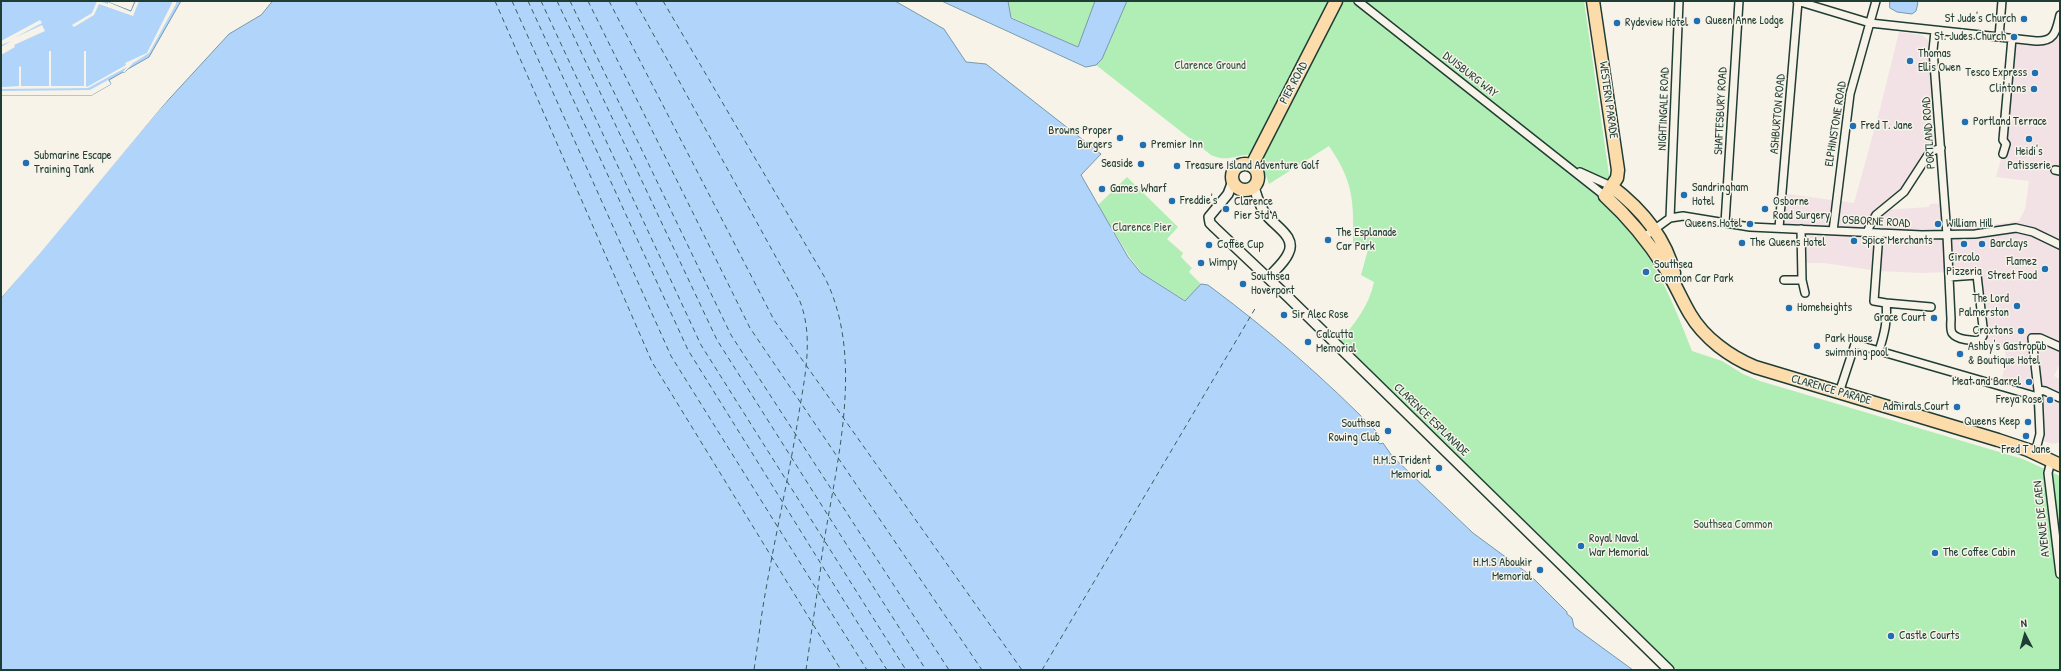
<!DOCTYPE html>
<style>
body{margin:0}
#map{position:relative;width:2061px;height:671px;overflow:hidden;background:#f7f3e8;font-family:"Patrick Hand",sans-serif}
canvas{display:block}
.frame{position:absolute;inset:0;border:2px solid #1f3d34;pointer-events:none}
.north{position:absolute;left:2005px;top:615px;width:40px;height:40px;-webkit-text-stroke:3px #f7f3e8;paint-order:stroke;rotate:354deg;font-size:11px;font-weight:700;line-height:16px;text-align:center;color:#1f3d34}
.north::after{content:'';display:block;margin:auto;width:14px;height:18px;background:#1f3d34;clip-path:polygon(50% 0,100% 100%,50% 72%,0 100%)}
</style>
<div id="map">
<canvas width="2061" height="671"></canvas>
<div class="frame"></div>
<div class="north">N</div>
</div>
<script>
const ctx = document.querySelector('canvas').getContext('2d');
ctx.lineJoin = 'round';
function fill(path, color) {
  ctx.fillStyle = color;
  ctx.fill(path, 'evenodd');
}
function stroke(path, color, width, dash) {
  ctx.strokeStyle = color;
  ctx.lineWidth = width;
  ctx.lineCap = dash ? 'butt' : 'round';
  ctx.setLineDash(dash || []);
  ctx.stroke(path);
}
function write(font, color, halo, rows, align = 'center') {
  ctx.font = font + ' "Patrick Hand",sans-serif';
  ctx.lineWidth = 3;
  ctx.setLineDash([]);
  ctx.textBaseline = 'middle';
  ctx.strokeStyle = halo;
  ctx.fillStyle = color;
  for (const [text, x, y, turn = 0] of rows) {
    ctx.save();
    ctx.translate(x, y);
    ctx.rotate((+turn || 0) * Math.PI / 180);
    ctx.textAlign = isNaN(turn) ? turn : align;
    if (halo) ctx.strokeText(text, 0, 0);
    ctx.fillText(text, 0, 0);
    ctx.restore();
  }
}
const built = new Path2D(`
 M2060 6V363L2054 376 2060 379V442L2053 444 2035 439 2033 404 2029 397 1999 388 2006 362 2005 348 1986 344 1979 278 1947 274V272L1921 273 1878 271 1824 263H1800L1798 233 1776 232 1780 193 1854 203 1880 109 1899 32 1922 35 1928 40 1935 146 1929 149 1906 186 1883 210 1929 207 1930 204 1948 203 1949 225 1956 230 2019 221 2025 209 2029 181 1996 177 2006 140 2016 42 2050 37Z`);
const green = new Path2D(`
 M1008 1H1095L1078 47 1011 17Z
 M1127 1H1584L1615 216C1654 253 1673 302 1692 351L1722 361 1743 374 1760 381 2023 459 2060 476V670H1677L1340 341C1355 323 1369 306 1374 282L1361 275 1369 246 1353 243C1354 200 1353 181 1329 146L1269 184C1253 131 1239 169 1211 155L1096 65 1102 59Z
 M1127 177 1178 227 1167 239 1183 253 1181 257 1192 268 1189 272 1201 284 1186 301 1142 273 1129 256 1098 205Z`);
const water = new Path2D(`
 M1 1H105L131 11 135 1H181L149 57 128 69 124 73 123 72 109 80 111 84 92 95H1Z
 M273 1H895L944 29 966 62 986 64 1101 154 1081 175 1128 257 1141 273 1185 301 1201 284 1208 285C1269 330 1325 379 1378 433L1375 439 1380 444 1383 443 1392 456 1473 533 1530 575 1567 612V614L1572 618 1574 627 1633 670H1V298L159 110 229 34 261 15Z
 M942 1H1008L1011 18 1078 47 1095 1H1127L1102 59 1096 65 1086 67Z
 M1890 1H1916L1918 3 1916 11 1912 14 1897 12 1890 8Z`);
const pier = new Path2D(`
 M97 1 108 4V2L131 12 136 1H139L133 16 99 4 94 15 74 27 72 25 92 13Z
 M173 1H176V4L149 53 133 63 124 73 123 72 127 67 88 88 1 89V87H4L19 86V67L21 66V86H49V51H51V86H84V51H86V86L87 87 126 65 125 63 147 53Z
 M40 20 42 23 14 38 42 25 45 31 14 45 15 47 1 55V47L11 41 1 45V41Z
 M190 73 41 252 1 298V296L157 109Z
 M108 80 111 84 92 95H1V91H3L90 90Z`);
const ferry = new Path2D(`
 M495 1 652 362 841 670
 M512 1 671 356 867 670
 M528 1 688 350 887 670
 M541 1 701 345 906 670
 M557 1 717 340 926 670
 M570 1 731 335 949 670
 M588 1 750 328 982 670
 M609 1 774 320 1022 670
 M635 1 799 299C815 337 804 380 798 419 789 476 776 532 766 589 761 616 758 643 754 670
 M663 1 824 276C868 361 833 473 821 562
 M806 670 821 566
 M1042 670 1256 307`);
const minor = new Path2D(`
 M1358 1 1605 196
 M1797 1 1870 23 2036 41C2055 42 2056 31 2060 15
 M1935 31 1933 50 1947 235 1951 319C1951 323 1950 329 1952 333 1957 340 1973 341 1980 340L1983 336V327L1977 275 1949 277
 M1999 37 2002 1
 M2003 154 2006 144 2003 140 2012 38
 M2055 170 2060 171
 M1580 172 1611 186
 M1670 218 1679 1
 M1725 223 1739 1
 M1779 228 1798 1
 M1801 229 1802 280 1805 293
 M1833 231 1850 94 1876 1
 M1867 233 1870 225 1876 215 1904 192 1930 152 1941 148
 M1644 237 1670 218 1683 216 1750 227 1922 235 1975 234 2016 228 2033 232 2060 245
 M1784 280H1802
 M1886 303 1931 307
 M1879 351C1884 335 1888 320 1886 303L1874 301 1879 233
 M2038 390 2045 391 2060 398
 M1839 393 1855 344 2038 397
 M2035 453 2040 434 2038 390 2032 338H2040L2060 347
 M2051 461 2048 473 2060 574`);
const tertiary = new Path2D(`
 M1233 181 1228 194 1209 217 1210 223 1215 228 1288 297 1669 670
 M1254 186C1256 195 1259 203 1264 212 1272 225 1298 236 1288 254 1284 263 1274 271 1268 278`);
const primary = new Path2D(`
 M1593 1 1618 170 1617 178 1605 196C1629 218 1648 241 1665 268 1675 283 1681 299 1690 314 1704 338 1730 357 1755 367L1998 440 2028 450 2060 465
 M1232 177a13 13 0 1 1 26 0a13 13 0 1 1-26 0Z
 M1252 165 1336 1
 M1611 186C1640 208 1665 236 1674 273`);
const markers = [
 [2024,19,4,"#1f6fb2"],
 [1697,21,4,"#1f6fb2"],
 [1617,23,4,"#1f6fb2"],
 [2014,37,4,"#1f6fb2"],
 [1910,61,4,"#1f6fb2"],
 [2035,73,4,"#1f6fb2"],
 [2034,89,4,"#1f6fb2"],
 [1965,122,4,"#1f6fb2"],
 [1853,126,4,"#1f6fb2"],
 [1120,138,4,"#1f6fb2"],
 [2029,139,4,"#1f6fb2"],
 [1143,145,4,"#1f6fb2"],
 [26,163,4,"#1f6fb2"],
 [1141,164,4,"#1f6fb2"],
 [1177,166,4,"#1f6fb2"],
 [1102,189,4,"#1f6fb2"],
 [1684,195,4,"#1f6fb2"],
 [1172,201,4,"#1f6fb2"],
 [1226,209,4,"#1f6fb2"],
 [1765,209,4,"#1f6fb2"],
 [1750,224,4,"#1f6fb2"],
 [1938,224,4,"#1f6fb2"],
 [1328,240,4,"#1f6fb2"],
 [1854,241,4,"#1f6fb2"],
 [1742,243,4,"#1f6fb2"],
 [1964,244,4,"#1f6fb2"],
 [1982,244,4,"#1f6fb2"],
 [1209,245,4,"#1f6fb2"],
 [1201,263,4,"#1f6fb2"],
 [2045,269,4,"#1f6fb2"],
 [1646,272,4,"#1f6fb2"],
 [1243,284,4,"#1f6fb2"],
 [2017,306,4,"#1f6fb2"],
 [1789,308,4,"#1f6fb2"],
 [1284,315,4,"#1f6fb2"],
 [1934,318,4,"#1f6fb2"],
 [2021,331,4,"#1f6fb2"],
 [1308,342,4,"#1f6fb2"],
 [1817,346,4,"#1f6fb2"],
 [1960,354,4,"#1f6fb2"],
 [2029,382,4,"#1f6fb2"],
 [2050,400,4,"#1f6fb2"],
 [1957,407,4,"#1f6fb2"],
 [2028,422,4,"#1f6fb2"],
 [1388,431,4,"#1f6fb2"],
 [2026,436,4,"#1f6fb2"],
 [1439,468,4,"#1f6fb2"],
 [1581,546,4,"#1f6fb2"],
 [1935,553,4,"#1f6fb2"],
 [1540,570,4,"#1f6fb2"],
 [1891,636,4,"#1f6fb2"]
];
const poiNames = [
 ["St Jude's Church",2016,19,"right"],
 ["Queen Anne Lodge",1705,21],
 ["Rydeview Hotel",1625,23],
 ["St. Judes Church",2006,37,"right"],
 ["Thomas",1918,54],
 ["Ellis Owen",1918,68],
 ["Tesco Express",2027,73,"right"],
 ["Clintons",2026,89,"right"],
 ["Portland Terrace",1973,122],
 ["Fred T. Jane",1861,126],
 ["Browns Proper",1112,131,"right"],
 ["Burgers",1112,145,"right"],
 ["Premier Inn",1151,145],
 ["Heidi's",2029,152,"center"],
 ["Patisserie",2029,166,"center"],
 ["Submarine Escape",34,156],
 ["Training Tank",34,170],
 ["Seaside",1133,164,"right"],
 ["Treasure Island Adventure Golf",1185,166],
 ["Sandringham",1692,188],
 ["Hotel",1692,202],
 ["Games Wharf",1110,189],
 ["Freddie's",1180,201],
 ["Clarence",1234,202],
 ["Pier Std A",1234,216],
 ["Osborne",1773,202],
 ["Road Surgery",1773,216],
 ["Queens Hotel",1742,224,"right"],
 ["William Hill",1946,224],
 ["The Esplanade",1336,233],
 ["Car Park",1336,247],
 ["Spice Merchants",1862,241],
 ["The Queens Hotel",1750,243],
 ["Barclays",1990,244],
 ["Coffee Cup",1217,245],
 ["Circolo",1964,258,"center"],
 ["Pizzeria",1964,272,"center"],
 ["Flamez",2037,262,"right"],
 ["Street Food",2037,276,"right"],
 ["Wimpy",1209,263],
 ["Southsea",1654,265],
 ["Common Car Park",1654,279],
 ["Southsea",1251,277],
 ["Hoverport",1251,291],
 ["The Lord",2009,299,"right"],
 ["Palmerston",2009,313,"right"],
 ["Homeheights",1797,308],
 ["Sir Alec Rose",1292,315],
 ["Grace Court",1926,318,"right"],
 ["Croxtons",2013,331,"right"],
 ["Calcutta",1316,335],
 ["Memorial",1316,349],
 ["Park House",1825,339],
 ["swimming pool",1825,353],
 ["Ashby's Gastropub",1968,347],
 ["& Boutique Hotel",1968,361],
 ["Meat and Barrel",2021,382,"right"],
 ["Freya Rose",2042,400,"right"],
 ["Admirals Court",1949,407,"right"],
 ["Queens Keep",2020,422,"right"],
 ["Southsea",1380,424,"right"],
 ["Rowing Club",1380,438,"right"],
 ["Fred T Jane",2026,450,"center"],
 ["H.M.S Trident",1431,461,"right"],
 ["Memorial",1431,475,"right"],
 ["Royal Naval",1589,539],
 ["War Memorial",1589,553],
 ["The Coffee Cabin",1943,553],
 ["H.M.S Aboukir",1532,563,"right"],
 ["Memorial",1532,577,"right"],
 ["Castle Courts",1899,636]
];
const parkNames = [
 ["Clarence Ground",1210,66],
 ["Clarence Pier",1142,228],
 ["Southsea Common",1733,525]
];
const streetNames = [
 ["DUISBURG WAY",1470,75,38],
 ["PIER ROAD",1294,83,-62],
 ["WESTERN PARADE",1608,100,82],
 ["NIGHTINGALE ROAD",1664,109,-88],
 ["SHAFTESBURY ROAD",1721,111,-87],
 ["ASHBURTON ROAD",1778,114,-85],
 ["ELPHINSTONE ROAD",1836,124,-81],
 ["PORTLAND ROAD",1929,133,-94],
 ["OSBORNE ROAD",1876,222,3],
 ["CLARENCE PARADE",1831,390,16],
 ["CLARENCE ESPLANADE",1431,420,44],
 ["AVENUE DE CAEN",2042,519,-96]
];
fill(built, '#f2e2e5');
fill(green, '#b0eeb5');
fill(water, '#b1d5fa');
stroke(water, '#7798ab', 1);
fill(pier, '#f7f3e8');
stroke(ferry, '#3c5b5c', 1, [5, 4]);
stroke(minor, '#1f3d34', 10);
stroke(tertiary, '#1f3d34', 12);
stroke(primary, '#1f3d34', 15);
stroke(minor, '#f7f3e8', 7);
stroke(tertiary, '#f7f3e8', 9);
stroke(primary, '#fddcac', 12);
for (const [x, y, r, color] of markers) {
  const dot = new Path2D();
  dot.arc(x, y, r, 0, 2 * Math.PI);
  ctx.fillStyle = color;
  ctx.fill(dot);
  stroke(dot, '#f7f3e8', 1.5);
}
write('12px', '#1f3d34', '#f7f3e8', poiNames, 'left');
write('12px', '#355847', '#f7f3e8', parkNames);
write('12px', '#1f3d34', '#f7f3e8', streetNames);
</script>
